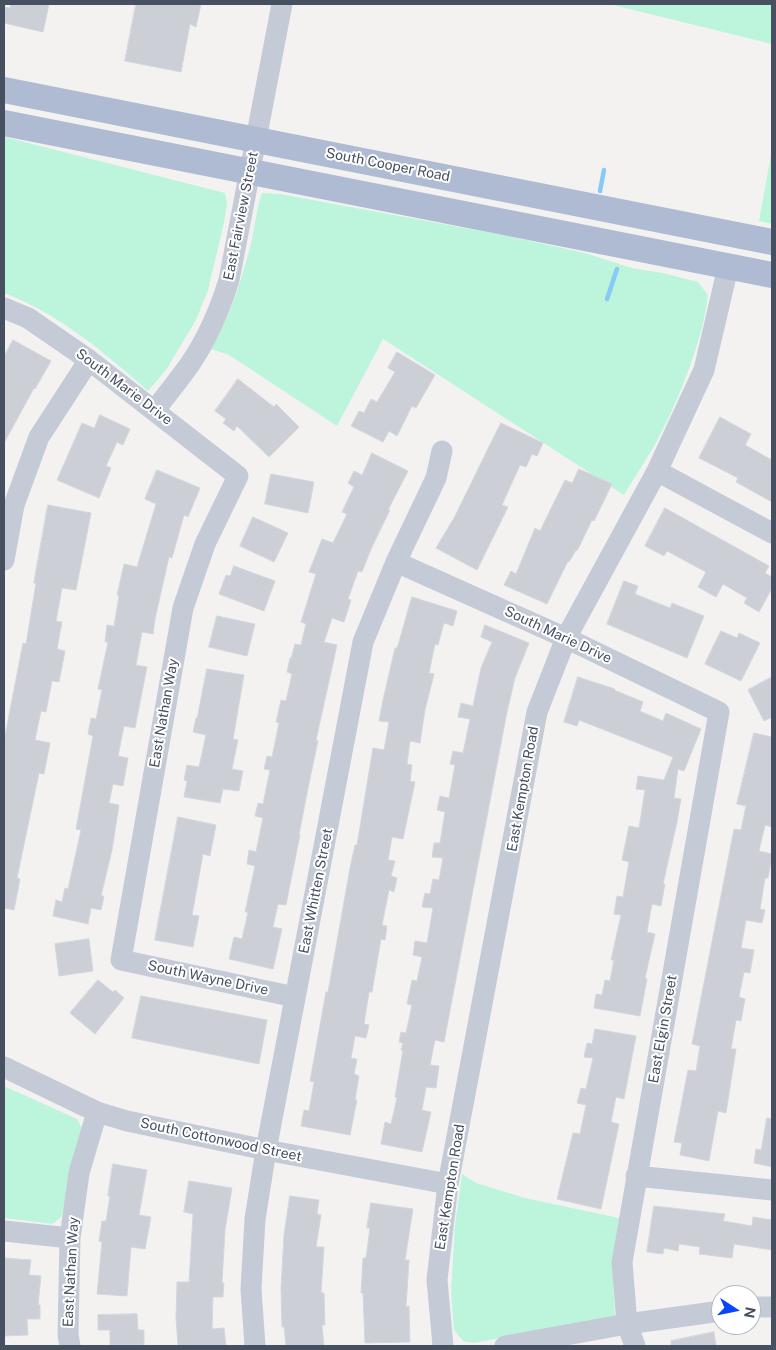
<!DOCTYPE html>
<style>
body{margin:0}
#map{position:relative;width:776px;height:1350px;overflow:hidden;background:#f4f2f1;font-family:"Public Sans",sans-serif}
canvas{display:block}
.frame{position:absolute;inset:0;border:5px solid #475061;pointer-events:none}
.north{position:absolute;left:711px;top:1285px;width:50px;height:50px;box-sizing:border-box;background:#fff;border:1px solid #b5b9c0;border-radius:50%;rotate:101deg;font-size:14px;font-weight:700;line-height:20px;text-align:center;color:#475061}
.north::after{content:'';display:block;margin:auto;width:18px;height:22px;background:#0647f9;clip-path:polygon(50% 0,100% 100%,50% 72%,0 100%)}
</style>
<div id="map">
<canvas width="776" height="1350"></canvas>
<div class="frame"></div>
<div class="north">N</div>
</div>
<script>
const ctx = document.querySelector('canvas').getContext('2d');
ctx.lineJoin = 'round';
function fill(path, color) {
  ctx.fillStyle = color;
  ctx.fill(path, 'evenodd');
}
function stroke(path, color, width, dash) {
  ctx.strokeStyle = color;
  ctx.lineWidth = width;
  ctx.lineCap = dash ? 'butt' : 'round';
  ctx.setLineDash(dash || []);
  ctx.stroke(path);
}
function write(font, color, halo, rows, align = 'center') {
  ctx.font = font + ' "Public Sans",sans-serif';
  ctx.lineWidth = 4;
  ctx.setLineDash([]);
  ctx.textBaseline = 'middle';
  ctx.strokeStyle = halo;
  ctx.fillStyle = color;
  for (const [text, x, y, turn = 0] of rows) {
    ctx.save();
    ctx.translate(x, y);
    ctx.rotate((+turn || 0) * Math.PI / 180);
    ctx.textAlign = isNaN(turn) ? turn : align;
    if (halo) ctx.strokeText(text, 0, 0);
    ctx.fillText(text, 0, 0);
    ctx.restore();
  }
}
const green = new Path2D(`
 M609 4H772V44Z
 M5 137 225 193 227 203 224 223 208 290 196 320 166 370 148 391C105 353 58 313 4 293Z
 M772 149V224L759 221Z
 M262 193 280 194 503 235 585 253 632 268 663 273 698 282 708 295C703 340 679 399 658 439 648 458 635 476 624 495L383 339 337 426 229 355 211 349C230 316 242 280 251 243 255 226 256 210 262 193Z
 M4 1086 77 1119 82 1128 62 1216 53 1224 4 1218Z
 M462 1174 476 1183 525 1198 619 1218 612 1261 615 1316 474 1343 463 1341 454 1330 451 1293 455 1224Z`);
const stream = new Path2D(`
 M600 191 604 170
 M607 299 617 269`);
const building = new Path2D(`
 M11 4H49L43 32 4 23V7L10 8Z
 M136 4H201L196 27 190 24 181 72 125 61Z
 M13 340 51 361 35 389 34 388 4 443V357Z
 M397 352 435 375 416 408 412 406 397 436 389 431 383 442 351 426 359 411 364 413 371 399 377 402 395 372 388 368Z
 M238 379 274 407 276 404 299 427 269 457 237 426 234 431 223 423 226 419 215 411Z
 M100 415 130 429 123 445 117 442 106 466 111 468 99 498 57 480 82 423 94 428Z
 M720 417 751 434 745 445 772 460V502L736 482 738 478 699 458Z
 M501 423 543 443 537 456 532 454 526 467 520 465 502 505 508 507 477 570 436 548 454 518Z
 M372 453 408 471 388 510H390L371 549 362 572 358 571 348 599 351 600 344 622 332 618 324 642 337 645 316 740 318 741 308 788 299 835H300L286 905 278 904 273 927 282 929 273 969 229 959 234 937 242 939 248 912H245L255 866 247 864 249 850 256 852 263 818 255 816 258 803 263 804 270 770 264 769 267 756 272 757 279 723 276 722 281 700 286 701 292 674 287 672 290 658 291 659 295 644 301 645 306 624 301 622 316 574 309 572 322 539 333 543 347 514 342 512 354 487 348 483 354 471 362 475Z
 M579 469 612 484 594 521 592 520 577 551 576 550 569 562 568 561 547 604 504 585 511 571 516 574 535 528 540 531 565 480 572 483Z
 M157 470 200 488 188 517 184 515 172 558 169 557 155 619 153 634 142 632 136 665 147 667 135 728 124 726 118 756 128 758 123 786 113 784 109 803 119 805 112 850 101 896H104L101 910 91 908 88 924 53 916 56 900 62 902 65 888 68 889 81 830 76 829 93 736 88 734 91 718 96 719 102 690 98 689 108 642H105L107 625 114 626 119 596 117 595 124 564 137 567 156 504 145 499Z
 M271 474 314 482 308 513 265 504Z
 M48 505 91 513 76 590 62 588 56 621 62 622 57 649 65 651 59 682 52 681 46 712 41 711 35 740 50 743 44 774 39 773 17 878 20 879 14 910 4 908V741L23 643 26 644 36 583H34Z
 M665 508 769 566 765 573 772 577V588L759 612 744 603 747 598 723 584 716 597 698 587 706 572 667 551 664 556 645 546Z
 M253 517 288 533 274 562 240 546Z
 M234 566 275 581 264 611 219 594 226 575 230 576Z
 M624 581 638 586 635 594 670 608 672 603 704 616 687 658 607 624Z
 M412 597 457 611 453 626 444 623 438 645 435 644 429 673 434 674 425 710 420 743 410 741 407 764 412 765 410 781 415 782 403 839 392 837 388 860 395 861 391 876 397 878 394 892 389 890 382 925 387 926 385 940 381 939 372 992H369L364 1024 369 1025 366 1038 355 1036 351 1058 357 1059 354 1074 359 1076 355 1100H357L350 1135 301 1126 304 1110 309 1111 314 1082 310 1081 326 992H328L350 868 355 845H357L373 748 384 750 389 722 379 721 383 700 395 648H397Z
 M217 616 255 624 247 656 209 647Z
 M485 625 529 643 515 678 507 712 444 1042 435 1040 430 1065 439 1066 436 1088 426 1087 422 1110 431 1112 422 1152 381 1144 385 1122 391 1124 397 1098 395 1097 403 1050H401L403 1043 399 1042 401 1032 406 1033 412 1005 407 1004 412 980 417 981 422 957 413 955 415 941 427 943 433 908 422 907 425 893 430 894 433 879 439 880 443 858 432 857 434 843H440L445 812 437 810 440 796 449 798 455 765 450 764 453 751 463 753 470 719 458 717 461 703 473 706 481 668 492 642 481 637Z
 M721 631 737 638 739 633 760 643 741 681 705 664Z
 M207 669 244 675 233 739 238 740 232 769 243 771 239 791 223 789 220 803 184 797 187 781 184 780 187 765 199 767 206 735 193 732 196 718H197Z
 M578 677 615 689 614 690 643 702 640 711 663 721 666 713 701 729 684 771 678 769 674 798 681 799 677 822 663 884H665L661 906 652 904 647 932 655 934 645 978 647 979 640 1016 594 1008 596 994 602 995 605 980 610 981 614 960H611L621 915 614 914 617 896 623 897 629 862 622 860 629 826 639 828 645 790 636 789 638 776 664 780 673 757 579 720 577 726 564 722Z
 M772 677V717L764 721 748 690Z
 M754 733 772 737V827L765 825 759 851 772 854V857L768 878H765L760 909 765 910 762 923 746 920 741 948 754 950 750 973 744 972 739 997 745 999 741 1021 736 1020 731 1049H736L726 1113 718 1111 709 1161 680 1155 682 1143 674 1142 688 1070 696 1071 700 1046 692 1044 734 829 741 830 746 806 737 804Z
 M178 817 216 825 210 856 203 854 192 915 199 916 193 947 155 940Z
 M89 939 93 971 59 976 55 944Z
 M98 980 113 992 115 990 124 998 95 1034 70 1013Z
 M141 996 267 1020 259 1064 132 1038Z
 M595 1029 636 1036 624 1099 616 1097 611 1122 619 1124 601 1209 557 1199 573 1133 580 1134 586 1105 577 1103 581 1088 586 1089 593 1058 584 1057 587 1043 592 1044Z
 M767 1118 772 1119V1167L754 1163 756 1149 761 1150Z
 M113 1164 147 1170 139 1215 151 1217 145 1249 131 1247 127 1296 97 1294 102 1242 99 1241 102 1221H106L110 1196H108Z
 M189 1181 232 1188 225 1230 222 1283H224L223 1297H213L212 1329 224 1328 226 1346H178L176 1318 177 1282H189L193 1214 184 1212Z
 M290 1196 319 1200 317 1214 321 1215 316 1247H324L321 1293H324L325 1325H322L324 1346H286L284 1327H282L281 1289 284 1235Z
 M371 1203 413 1209 405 1260H409L406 1307 409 1306 410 1342 365 1343 363 1293H361L363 1258H366L370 1228H367Z
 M654 1206 725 1214 723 1221 752 1226 753 1217 772 1220V1250L734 1244 732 1258 699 1254 700 1247 679 1244 678 1251 664 1248 663 1254 647 1252Z
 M4 1258 31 1260 29 1275 41 1276 38 1305H40V1319H27L28 1335 4 1336Z
 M137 1314 138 1330H144V1345H110V1330H98V1315Z
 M714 1332 716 1346H671V1341Z`);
const minor = new Path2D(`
 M4 308 28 318 89 360 238 476 205 544 183 608 121 960 295 997
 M155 410C166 395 179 380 190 364 207 339 220 309 229 280L282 4
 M657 471 772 533
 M4 560 14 505 39 437 89 360
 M396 562 566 638 719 712 622 1262 627 1324 635 1346
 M4 1067 97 1112 127 1121 266 1150 448 1184
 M636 1176 772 1190
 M4 1231 70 1238
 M751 1307H772
 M70 1346 68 1335 70 1238 79 1173 97 1112
 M255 1346 251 1289 255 1219 266 1150 363 642 396 562 436 478 442 451
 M443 1346 437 1280 448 1184 537 712 566 638 657 471 704 370 728 267
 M505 1346 627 1324 721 1311`);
const major = new Path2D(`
 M4 90 772 242
 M4 123 772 275`);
const streetNames = [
 ["South Cooper Road",388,165,11],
 ["East Fairview Street",241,216,-79],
 ["South Marie Drive",124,387,37],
 ["South Marie Drive",558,635,25],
 ["East Nathan Way",164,713,-80],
 ["East Kempton Road",523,789,-80],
 ["East Whitten Street",316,891,-79],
 ["South Wayne Drive",208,978,12],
 ["East Elgin Street",663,1029,-80],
 ["South Cottonwood Street",221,1140,12],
 ["East Kempton Road",450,1187,-81],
 ["East Nathan Way",71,1272,-87]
];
fill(green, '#bdf5dc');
stroke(stream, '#86cbf6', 4.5);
fill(building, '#cdcfd7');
stroke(building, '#d5d6dd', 1);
stroke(minor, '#c4cbd7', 21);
stroke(major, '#afbbd3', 26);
write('14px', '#475061', '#fff', streetNames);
</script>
